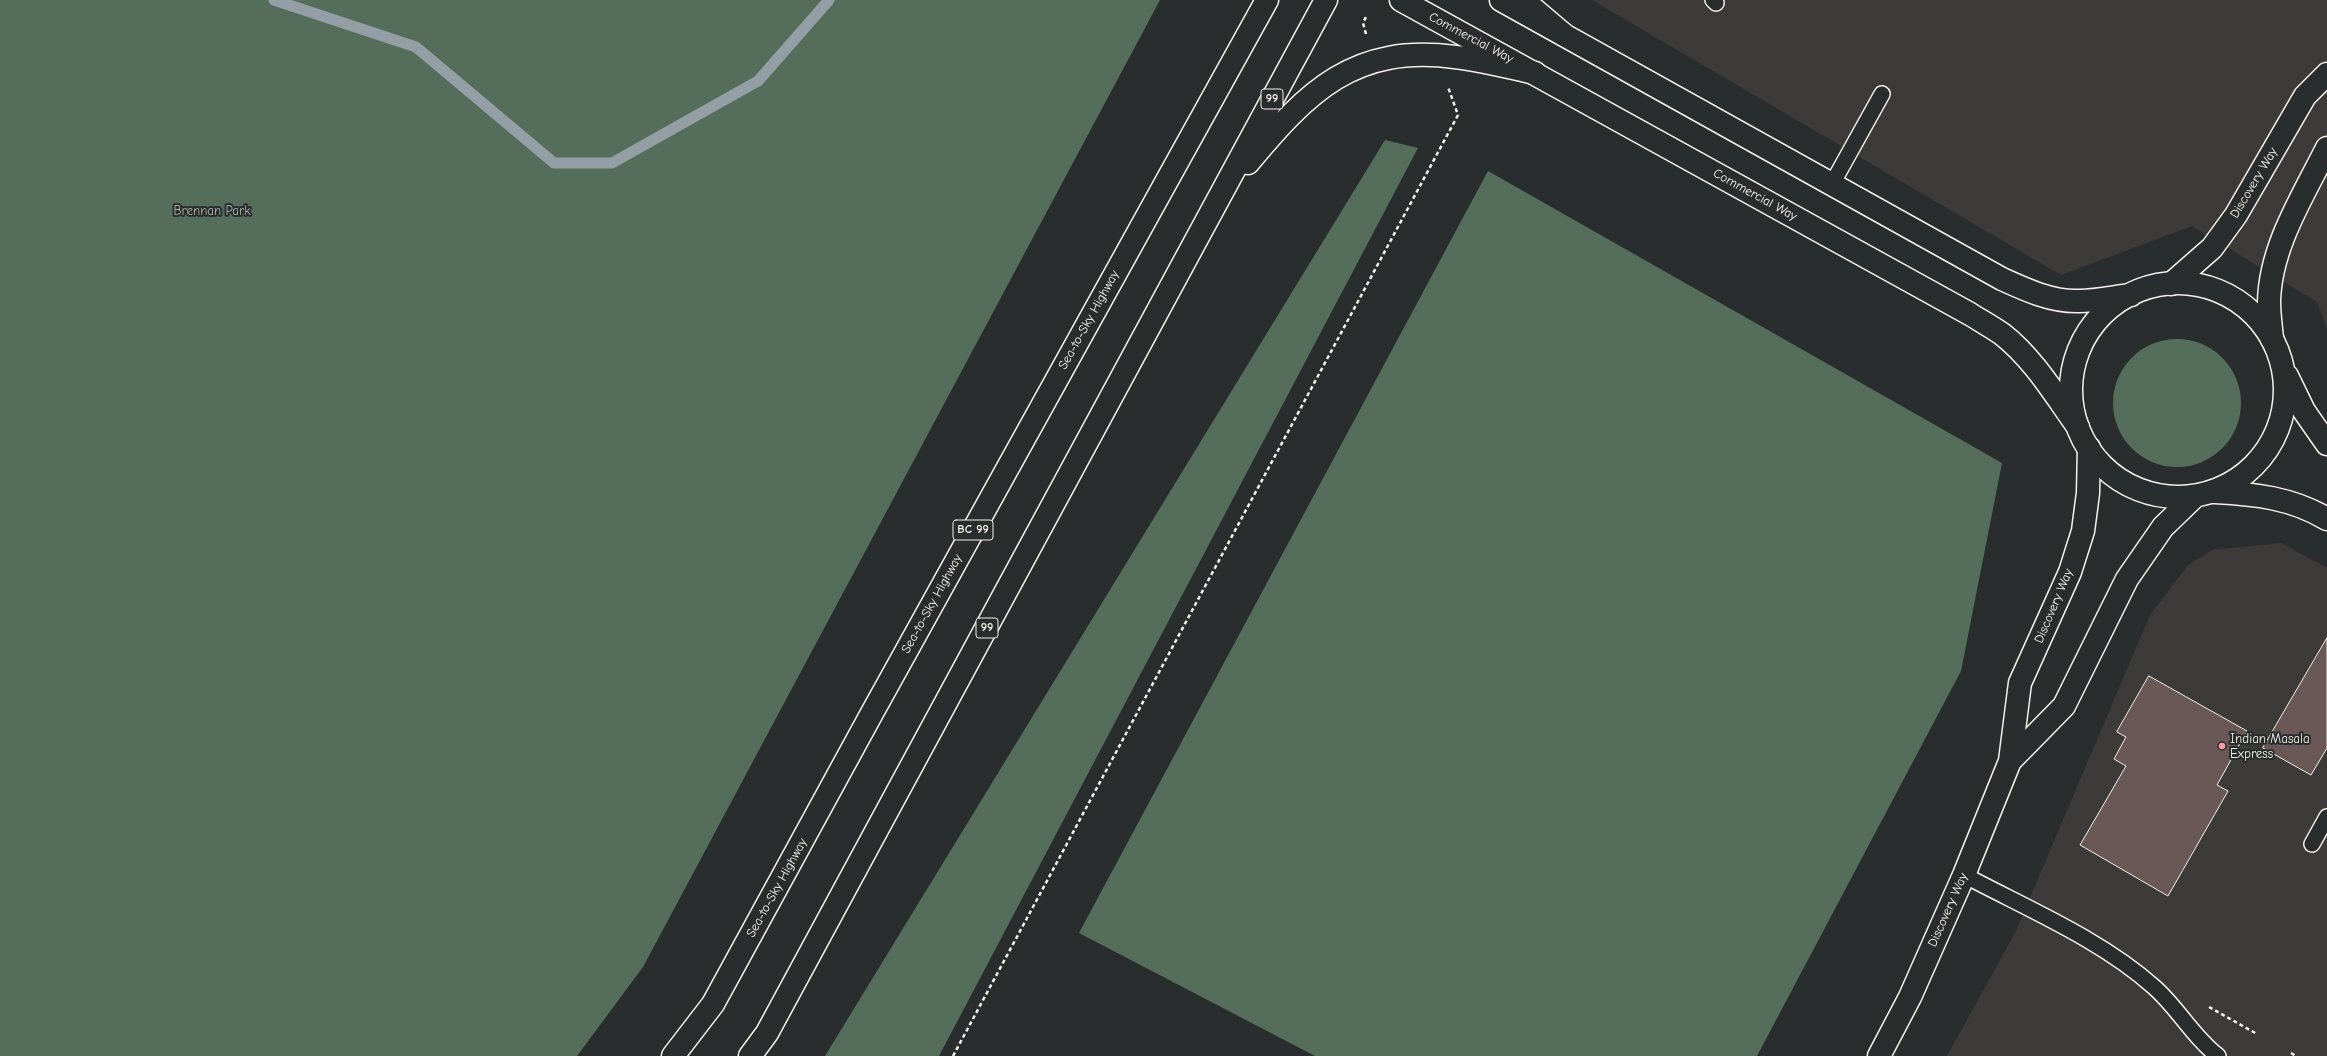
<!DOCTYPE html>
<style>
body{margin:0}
canvas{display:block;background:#2a2d2e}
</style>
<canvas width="2327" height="1056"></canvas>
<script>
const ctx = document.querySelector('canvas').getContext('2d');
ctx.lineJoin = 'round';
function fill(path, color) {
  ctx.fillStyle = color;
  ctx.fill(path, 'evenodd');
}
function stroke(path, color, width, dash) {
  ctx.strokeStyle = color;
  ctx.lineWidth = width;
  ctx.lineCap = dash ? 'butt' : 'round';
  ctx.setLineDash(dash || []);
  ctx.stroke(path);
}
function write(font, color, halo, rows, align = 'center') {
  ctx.font = font + ' "Comic Neue",sans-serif';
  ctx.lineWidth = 4;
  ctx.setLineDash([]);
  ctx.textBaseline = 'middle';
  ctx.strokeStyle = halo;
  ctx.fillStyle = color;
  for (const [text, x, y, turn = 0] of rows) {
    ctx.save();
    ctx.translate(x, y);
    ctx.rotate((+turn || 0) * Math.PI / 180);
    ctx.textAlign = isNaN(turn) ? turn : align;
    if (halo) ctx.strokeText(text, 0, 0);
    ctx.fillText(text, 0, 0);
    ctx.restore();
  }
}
const built = new Path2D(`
 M1592 0H2327V329L2317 302 2192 226 2061 275Z
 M2281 543 2327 568V1056H1947L2015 933 2150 615 2188 565 2212 550Z`);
const green = new Path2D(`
 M0 0H1160L643 967 577 1056H0Z
 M1385 140 1418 148 939 1056H825Z
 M1488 171 2002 463 1961 671 1757 1056H1315L1079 933Z
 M2113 403a64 64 0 1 1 128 0a64 64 0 1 1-128 0Z`);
const stream = new Path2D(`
 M274 0 416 47 554 163H612L758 81 829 0`);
const building = new Path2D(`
 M2327 638V748L2311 775 2263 748Z
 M2149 676 2247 731 2217 785 2228 791 2168 896 2080 845 2126 766 2114 759 2126 737 2117 732Z`);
const path = new Path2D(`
 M1366 34 1363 23 1366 17
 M2209 1007 2257 1034
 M2291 1053 2296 1056
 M953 1056 1458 115 1448 87`);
const service = new Path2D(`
 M1713 0 1716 3
 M1832 184 1882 94
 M2312 844 2327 817
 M1964 875C2026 908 2102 940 2154 987 2178 1008 2193 1037 2218 1056`);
const minor = new Path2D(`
 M2171 284 2212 248 2236 215 2305 96 2327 74
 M2272 339C2271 327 2269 314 2269 302 2270 247 2303 196 2327 148
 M2010 761 2064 706 2127 579 2163 527 2194 497
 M1879 1056 1910 997 1964 875 2010 761 2020 683 2070 572 2083 531 2088 493 2089 448`);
const tertiary = new Path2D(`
 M1401 0 1970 314C1981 321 1992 327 2002 334 2033 358 2055 395 2078 427
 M1501 0 2002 279C2026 290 2052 302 2079 301 2096 301 2114 297 2131 295
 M2071 390a107 107 0 1 1 214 0a107 107 0 1 1-214 0Z
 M2287 376 2304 411 2327 444
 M2215 492C2255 494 2292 498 2327 519`);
const trunk = new Path2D(`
 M1523 0 1563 34
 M1248 163C1308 91 1354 44 1455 57 1482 60 1509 67 1535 73
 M673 1056 713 1004 872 713 1267 0
 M750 1056 767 1033 1326 0`);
const markers = [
 [2222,746,4,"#ff9aa2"]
];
const shields = [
 [1272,99,22],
 [973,530,40],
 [987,628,22]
];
const shieldNames = [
 ["99",1272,99],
 ["BC 99",973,530],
 ["99",987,628]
];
const streetNames = [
 ["Commercial Way",1471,38,28],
 ["Discovery Way",2254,183,-59],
 ["Commercial Way",1755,195,29],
 ["Sea-to-Sky Highway",1089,320,-61],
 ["Sea-to-Sky Highway",932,604,-61],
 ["Discovery Way",2054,606,-67],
 ["Sea-to-Sky Highway",777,888,-61],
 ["Discovery Way",1948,910,-66]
];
const parkNames = [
 ["Brennan Park",212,211]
];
const poiNames = [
 ["Indian Masala",2230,739],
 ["Express",2230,754]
];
fill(built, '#3d3a3a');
fill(green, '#556e5c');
stroke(stream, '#939fa4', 11);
fill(building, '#6a5856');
stroke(building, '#f4f1e8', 1);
stroke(service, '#f4f1e8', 18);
stroke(minor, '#f4f1e8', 25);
stroke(tertiary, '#f4f1e8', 25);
stroke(trunk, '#f4f1e8', 25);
stroke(path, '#f4f1e8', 2.5, [4, 3]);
stroke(service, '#2a2d2e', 15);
stroke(minor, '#2a2d2e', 22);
stroke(tertiary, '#2a2d2e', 22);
stroke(trunk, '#2a2d2e', 22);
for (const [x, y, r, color] of markers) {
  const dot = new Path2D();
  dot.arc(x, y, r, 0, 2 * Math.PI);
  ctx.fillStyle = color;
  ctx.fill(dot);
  stroke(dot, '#2a2d2e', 1.5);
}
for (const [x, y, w] of shields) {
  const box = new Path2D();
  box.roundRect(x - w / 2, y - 10, w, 20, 3);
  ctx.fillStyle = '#2a2d2e';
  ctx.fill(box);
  stroke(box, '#f4f1e8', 1);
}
write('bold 12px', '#f4f1e8', null, shieldNames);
write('13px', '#f4f1e8', '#2a2d2e', streetNames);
write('13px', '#acb6a9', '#2a2d2e', parkNames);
write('13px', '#f4f1e8', '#2a2d2e', poiNames, 'left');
</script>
